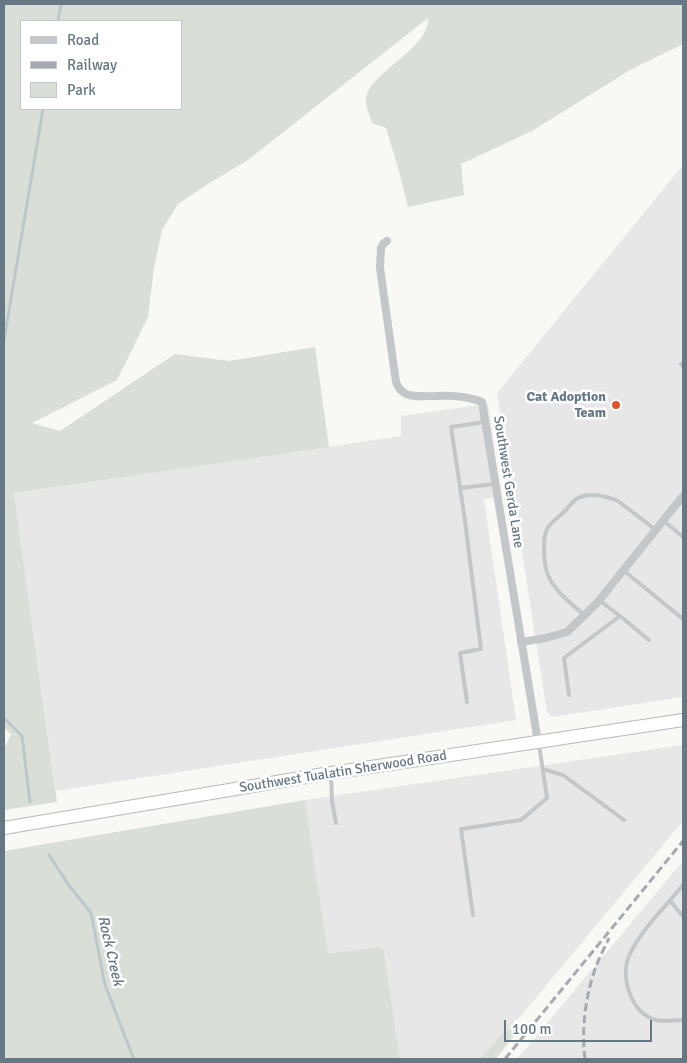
<!DOCTYPE html>
<style>
body{margin:0}
#map{position:relative;width:687px;height:1063px;overflow:hidden;background:#f8f8f5;font-family:Signika,sans-serif}
canvas{display:block}
.frame{position:absolute;inset:0;border:5px solid #677885;pointer-events:none}
.legend{position:absolute;left:20px;top:20px;width:162px;height:90px;box-sizing:border-box;background:#fff;border:1px solid #c2c9ce;margin:0;padding:6px 9px;list-style:none;font-size:15px;color:#677885}
.legend li{display:flex;align-items:center;gap:10px;height:25px}
.legend b{width:25px;border:1px solid #c2c9ce}
.scale{position:absolute;left:504px;top:1020px;width:148px;height:22px;box-sizing:border-box;border:2px solid #677885;border-top:0;padding-left:6px;font-size:15px;line-height:18px;white-space:nowrap;color:#677885;-webkit-text-stroke:4px #fff;paint-order:stroke}
</style>
<div id="map">
<canvas width="687" height="1063"></canvas>
<div class="frame"></div>
<ul class="legend">
<li><b style="height:6px;background:#c3c7ca"></b>Road</li>
<li><b style="height:6px;background:#a4aaaf"></b>Railway</li>
<li><b style="height:14px;background:#d9dfd6"></b>Park</li>
</ul>
<div class="scale">100 m</div>
</div>
<script>
const ctx = document.querySelector('canvas').getContext('2d');
ctx.lineJoin = 'round';
function fill(path, color) {
  ctx.fillStyle = color;
  ctx.fill(path, 'evenodd');
}
function stroke(path, color, width, dash) {
  ctx.strokeStyle = color;
  ctx.lineWidth = width;
  ctx.lineCap = dash ? 'butt' : 'round';
  ctx.setLineDash(dash || []);
  ctx.stroke(path);
}
function write(font, color, halo, rows, align = 'center') {
  ctx.font = font + ' Signika,sans-serif';
  ctx.lineWidth = 5;
  ctx.setLineDash([]);
  ctx.textBaseline = 'middle';
  ctx.strokeStyle = halo;
  ctx.fillStyle = color;
  for (const [text, x, y, turn = 0] of rows) {
    ctx.save();
    ctx.translate(x, y);
    ctx.rotate((+turn || 0) * Math.PI / 180);
    ctx.textAlign = isNaN(turn) ? turn : align;
    if (halo) ctx.strokeText(text, 0, 0);
    ctx.fillText(text, 0, 0);
    ctx.restore();
  }
}
const built = new Path2D(`
 M683 165V697L552 717 547 712 497 393Z
 M488 404 501 496 484 499 516 720 56 791 14 493 401 436V416Z
 M683 745V821L510 1029 502 1033 480 1059H400L384 951 378 947 328 955 305 800Z
 M683 861V1059H517Z`);
const green = new Path2D(`
 M4 4H683V44L630 70 532 131 461 164 464 195 408 207 399 171 386 128 372 123C370 116 366 108 366 100 366 74 431 48 428 18L248 160 208 184 178 204 162 230 154 268 148 317 117 380 32 423 60 431 175 354 229 361 315 347 329 447 14 493 57 802 4 810V749L11 734 4 728ZM181 21V109H21V21Z
 M305 800 328 954 379 947 384 951 400 1059H4V851Z
 M510 1029 516 1033 496 1059H480L502 1033Z`);
const stream = new Path2D(`
 M58 21 61 4
 M4 340 43 109
 M4 718 22 736 30 802
 M49 855 68 884 91 913 105 985 133 1057 135 1059`);
const service = new Path2D(`
 M681 364 683 366
 M460 488 495 484
 M664 521 683 537
 M623 570 683 619
 M584 615C571 603 555 592 548 575 544 566 542 539 547 529 550 523 561 515 566 510 570 505 574 499 580 497 592 493 606 496 618 501L656 530
 M620 616 649 640
 M569 695 564 658 620 616 599 600
 M467 702 460 653 481 649 465 521 451 427 485 422
 M543 769 563 775 624 820
 M331 775 332 801 336 823
 M683 885C666 906 640 931 629 956 620 978 631 1013 656 1020 664 1022 675 1020 683 1020
 M670 901 683 916
 M473 915 461 829 521 820 547 798 539 745`);
const minor = new Path2D(`
 M387 241 383 244 381 248 380 268 396 382C398 388 402 393 409 395 417 397 427 396 436 396 451 395 468 396 482 402L538 742
 M521 642 546 638 567 632 597 603 683 496`);
const trunk = new Path2D(`
 M4 828 318 775 683 720`);
const rail = new Path2D(`
 M505 1059 683 841
 M585 1059C581 1026 586 990 599 959 602 952 606 945 609 938`);
const markers = [
 [616,405,5,"#e0552d"]
];
const poiNames = [
 ["Cat Adoption",606,397],
 ["Team",606,413]
];
const streetNames = [
 ["Southwest Gerda Lane",508,482,81],
 ["Southwest Tualatin Sherwood Road",343,772,-9]
];
const waterNames = [
 ["Rock Creek",110,951,77]
];
fill(built, '#e6e7e6');
fill(green, '#d9dfd6');
stroke(stream, '#bbc7cb', 3);
stroke(trunk, '#b6babc', 14);
stroke(service, '#c3c7ca', 4);
stroke(minor, '#c3c7ca', 8);
stroke(trunk, '#fff', 12);
stroke(rail, '#a4aaaf', 3, [8, 4]);
for (const [x, y, r, color] of markers) {
  const dot = new Path2D();
  dot.arc(x, y, r, 0, 2 * Math.PI);
  ctx.fillStyle = color;
  ctx.fill(dot);
  stroke(dot, '#fff', 2);
}
write('bold 14px', '#677885', '#fff', poiNames, 'right');
write('14px', '#677885', '#fff', streetNames);
write('italic 15px', '#637981', '#fff', waterNames);
</script>
